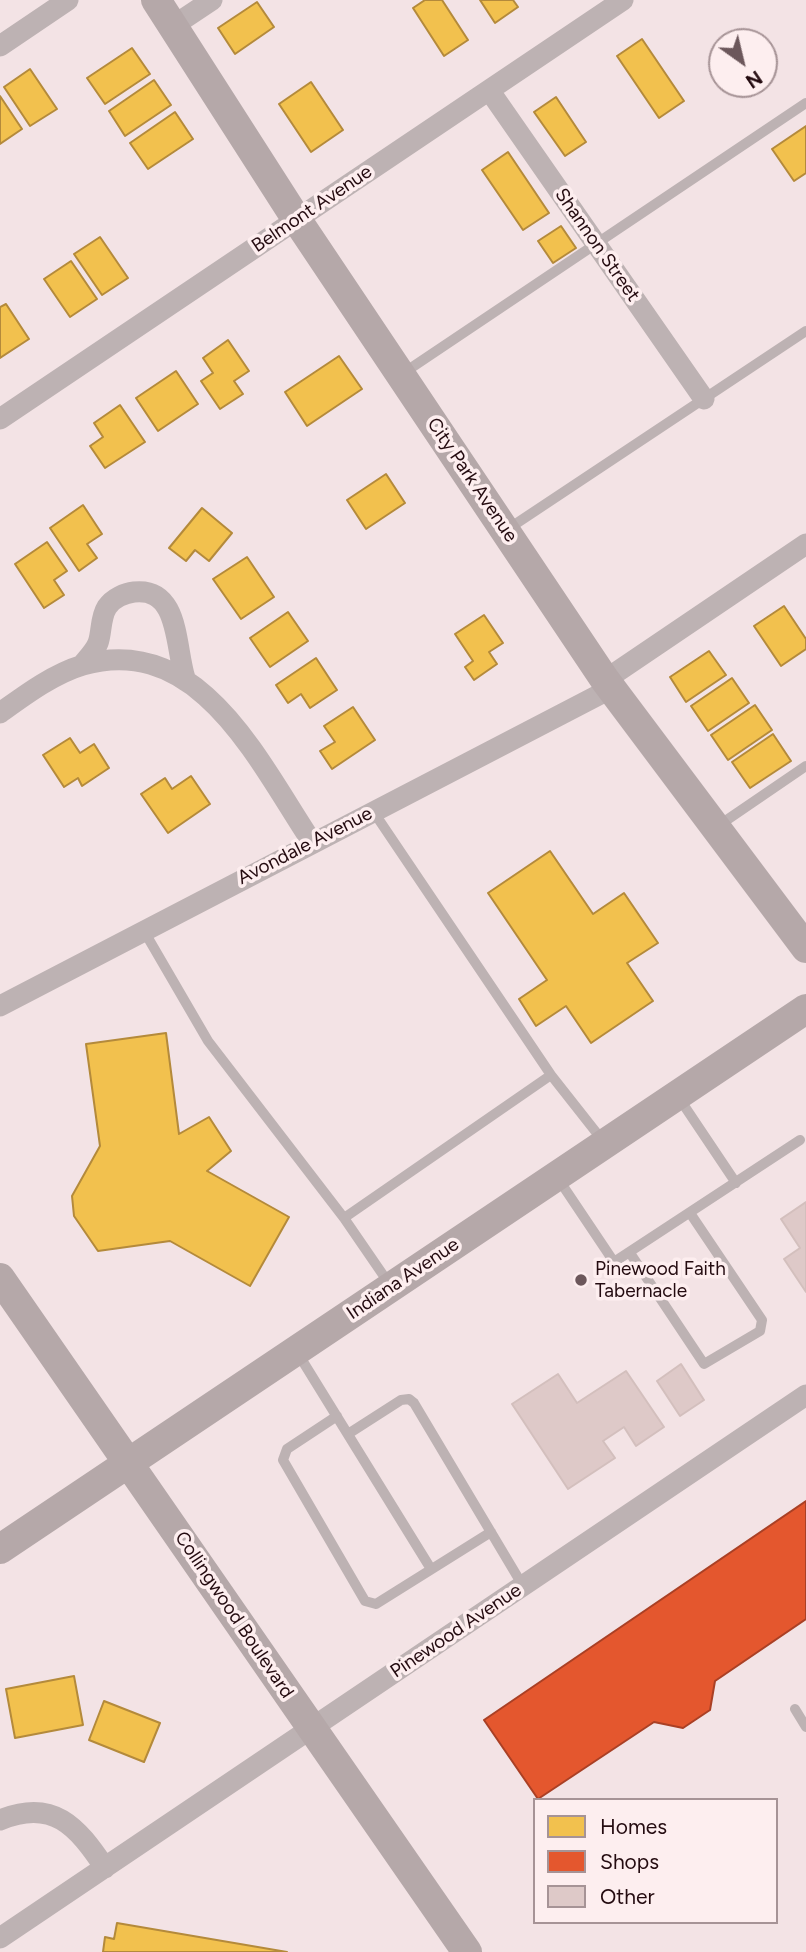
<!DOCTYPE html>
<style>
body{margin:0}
#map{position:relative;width:806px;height:1952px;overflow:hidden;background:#f3e3e5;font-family:Figtree,sans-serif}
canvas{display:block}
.legend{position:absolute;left:533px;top:1798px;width:245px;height:126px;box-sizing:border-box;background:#fdeeef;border:2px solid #a69396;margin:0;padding:9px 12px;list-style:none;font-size:21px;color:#240b10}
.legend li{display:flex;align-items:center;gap:14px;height:35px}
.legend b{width:35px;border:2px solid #a69396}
.north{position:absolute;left:708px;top:28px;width:70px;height:70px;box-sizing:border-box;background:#fdeeef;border:2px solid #a69396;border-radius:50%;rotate:146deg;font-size:19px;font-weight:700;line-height:28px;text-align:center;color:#240b10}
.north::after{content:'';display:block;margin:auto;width:24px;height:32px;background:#6c575b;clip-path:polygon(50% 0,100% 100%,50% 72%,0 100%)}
</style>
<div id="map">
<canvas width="806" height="1952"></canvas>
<ul class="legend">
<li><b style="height:19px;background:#f2c14e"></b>Homes</li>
<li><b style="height:19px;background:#e4572e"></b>Shops</li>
<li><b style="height:19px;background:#dec9c8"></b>Other</li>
</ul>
<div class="north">N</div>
</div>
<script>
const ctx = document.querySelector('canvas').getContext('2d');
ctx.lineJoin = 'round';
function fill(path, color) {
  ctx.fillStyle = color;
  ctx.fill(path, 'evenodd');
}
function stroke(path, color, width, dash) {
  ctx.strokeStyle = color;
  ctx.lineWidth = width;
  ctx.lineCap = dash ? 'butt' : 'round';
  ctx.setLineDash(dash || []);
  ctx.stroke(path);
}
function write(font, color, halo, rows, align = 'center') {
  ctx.font = font + ' Figtree,sans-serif';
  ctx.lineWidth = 7;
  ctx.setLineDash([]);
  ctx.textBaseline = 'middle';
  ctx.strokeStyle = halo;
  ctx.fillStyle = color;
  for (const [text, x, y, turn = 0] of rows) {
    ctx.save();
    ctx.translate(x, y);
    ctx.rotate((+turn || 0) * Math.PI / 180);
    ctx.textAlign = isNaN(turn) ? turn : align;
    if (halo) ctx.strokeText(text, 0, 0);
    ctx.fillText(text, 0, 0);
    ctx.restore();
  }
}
const homes = new Path2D(`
 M425 0H442L468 40 444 56 413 8Z
 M480 0H513L518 7 495 23Z
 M257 2 274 27 235 54 218 28Z
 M642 39 684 101 659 118 617 56Z
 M132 48 150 74 105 104 87 78Z
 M30 69 57 109 30 126 4 87Z
 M154 80 171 105 125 136 109 111Z
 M311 82 343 130 311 152 279 104Z
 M0 96 22 129 0 144Z
 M556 97 586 142 565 156 534 112Z
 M175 112 193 139 148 169 130 143Z
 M806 126V173L794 181 772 149Z
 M508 152 549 213 523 230 482 170Z
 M561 226 576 248 553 263 538 241Z
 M100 237 128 278 102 295 74 254Z
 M71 261 97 299 70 317 44 279Z
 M6 304 29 339 0 358V307Z
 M228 340 249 371 234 381 243 394 220 409 201 381 213 373 203 358Z
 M339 356 362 389 307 426 285 392Z
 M176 371 198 404 158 431 136 398Z
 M120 405 145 442 105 468 90 446 103 437 94 423Z
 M386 474 405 503 366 529 347 500Z
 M83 505 102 534 87 544 97 558 79 571 50 528Z
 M202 508 232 533 209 561 195 550 186 561 169 548Z
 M47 542 67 571 54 580 64 595 44 608 15 564Z
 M247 557 274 597 241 619 213 579Z
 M784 606 806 639V649L781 666 754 626Z
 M288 612 308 641 270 667 250 638Z
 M484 615 503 643 489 652 497 664 474 680 465 667 473 661 455 634Z
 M709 651 726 675 686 702 670 677Z
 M316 658 337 690 310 708 301 694 288 703 276 685Z
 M732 678 749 703 708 731 691 706Z
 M755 705 772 730 728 760 711 735Z
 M353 707 375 740 332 769 320 751 335 742 324 726Z
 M773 734 791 761 750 788 732 762Z
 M70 738 80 753 94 744 109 768 82 786 78 778 64 787 43 755Z
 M191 776 210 804 168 833 141 794 165 778 172 789Z
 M550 851 593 914 624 893 658 943 627 963 653 1001 591 1043 566 1006 536 1026 519 999 547 980 488 893Z
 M166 1033 179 1134 209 1117 231 1151 207 1171 289 1217 250 1286 170 1241 98 1251 74 1216 72 1196 100 1146 86 1044Z
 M74 1676 83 1725 15 1738 6 1689Z
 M104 1701 160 1723 144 1762 89 1740Z
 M117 1923 287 1952H103L105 1937 114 1939Z`);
const shops = new Path2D(`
 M806 1501V1619L715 1681 710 1710 683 1728 654 1722 538 1799 484 1720Z`);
const building = new Path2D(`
 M806 1202V1292L784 1259 800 1248 781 1219Z
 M681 1364 704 1400 680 1416 657 1381Z
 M626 1371 664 1427 636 1446 624 1427 603 1441 615 1458 568 1489 512 1404 558 1374 577 1403Z`);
const lane = new Path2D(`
 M402 374 806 103
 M508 529 806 331
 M373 811 551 1075
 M718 826 806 766
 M144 931 208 1041 344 1218
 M679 1098 736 1183
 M557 1177 614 1262 800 1140
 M630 1253 704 1364 760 1331 762 1320 690 1213
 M390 1285 344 1218 551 1075 603 1141
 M297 1352 431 1569
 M337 1416 287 1449 283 1460 365 1601 376 1604 491 1532
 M348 1434 401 1400 409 1399 414 1403 523 1586
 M795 1709 806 1727`);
const street = new Path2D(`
 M173 26 212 0
 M0 46 68 0
 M489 90 704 399
 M0 419 623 0
 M82 665C87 659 95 651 98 643 102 632 100 618 107 607 113 598 125 593 134 592 180 587 175 647 185 678
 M605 680 806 544
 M0 713C25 695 53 674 83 665 200 632 259 763 312 842
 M0 1006 612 688
 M0 1820C53 1798 77 1826 105 1868
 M0 1938 806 1395`);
const secondary = new Path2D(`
 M156 0 297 220 605 680 806 948
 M0 1278 467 1952
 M0 1549 806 1009`);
const markers = [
 [581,1280,7,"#6c575b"]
];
const streetNames = [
 ["Belmont Avenue",312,209,-34],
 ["Shannon Street",597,245,55],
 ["City Park Avenue",472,480,56],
 ["Avondale Avenue",305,846,-27],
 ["Indiana Avenue",403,1279,-34],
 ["Collingwood Boulevard",234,1615,56],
 ["Pinewood Avenue",456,1631,-34]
];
const poiNames = [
 ["Pinewood Faith",595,1269],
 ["Tabernacle",595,1291]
];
fill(homes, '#f2c14e');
stroke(homes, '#b48a3b', 2);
fill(shops, '#e4572e');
stroke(shops, '#aa4025', 2);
fill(building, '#dec9c8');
stroke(building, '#d3bfbd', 2);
stroke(lane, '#bdb2b3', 10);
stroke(street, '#bdb2b3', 21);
stroke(secondary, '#b5a8a9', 30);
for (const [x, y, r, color] of markers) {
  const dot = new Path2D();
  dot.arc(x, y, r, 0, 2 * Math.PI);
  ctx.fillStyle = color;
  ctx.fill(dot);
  stroke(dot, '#fdeeef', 2.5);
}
write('19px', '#240b10', '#fdeeef', streetNames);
write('19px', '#240b10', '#fdeeef', poiNames, 'left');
</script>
